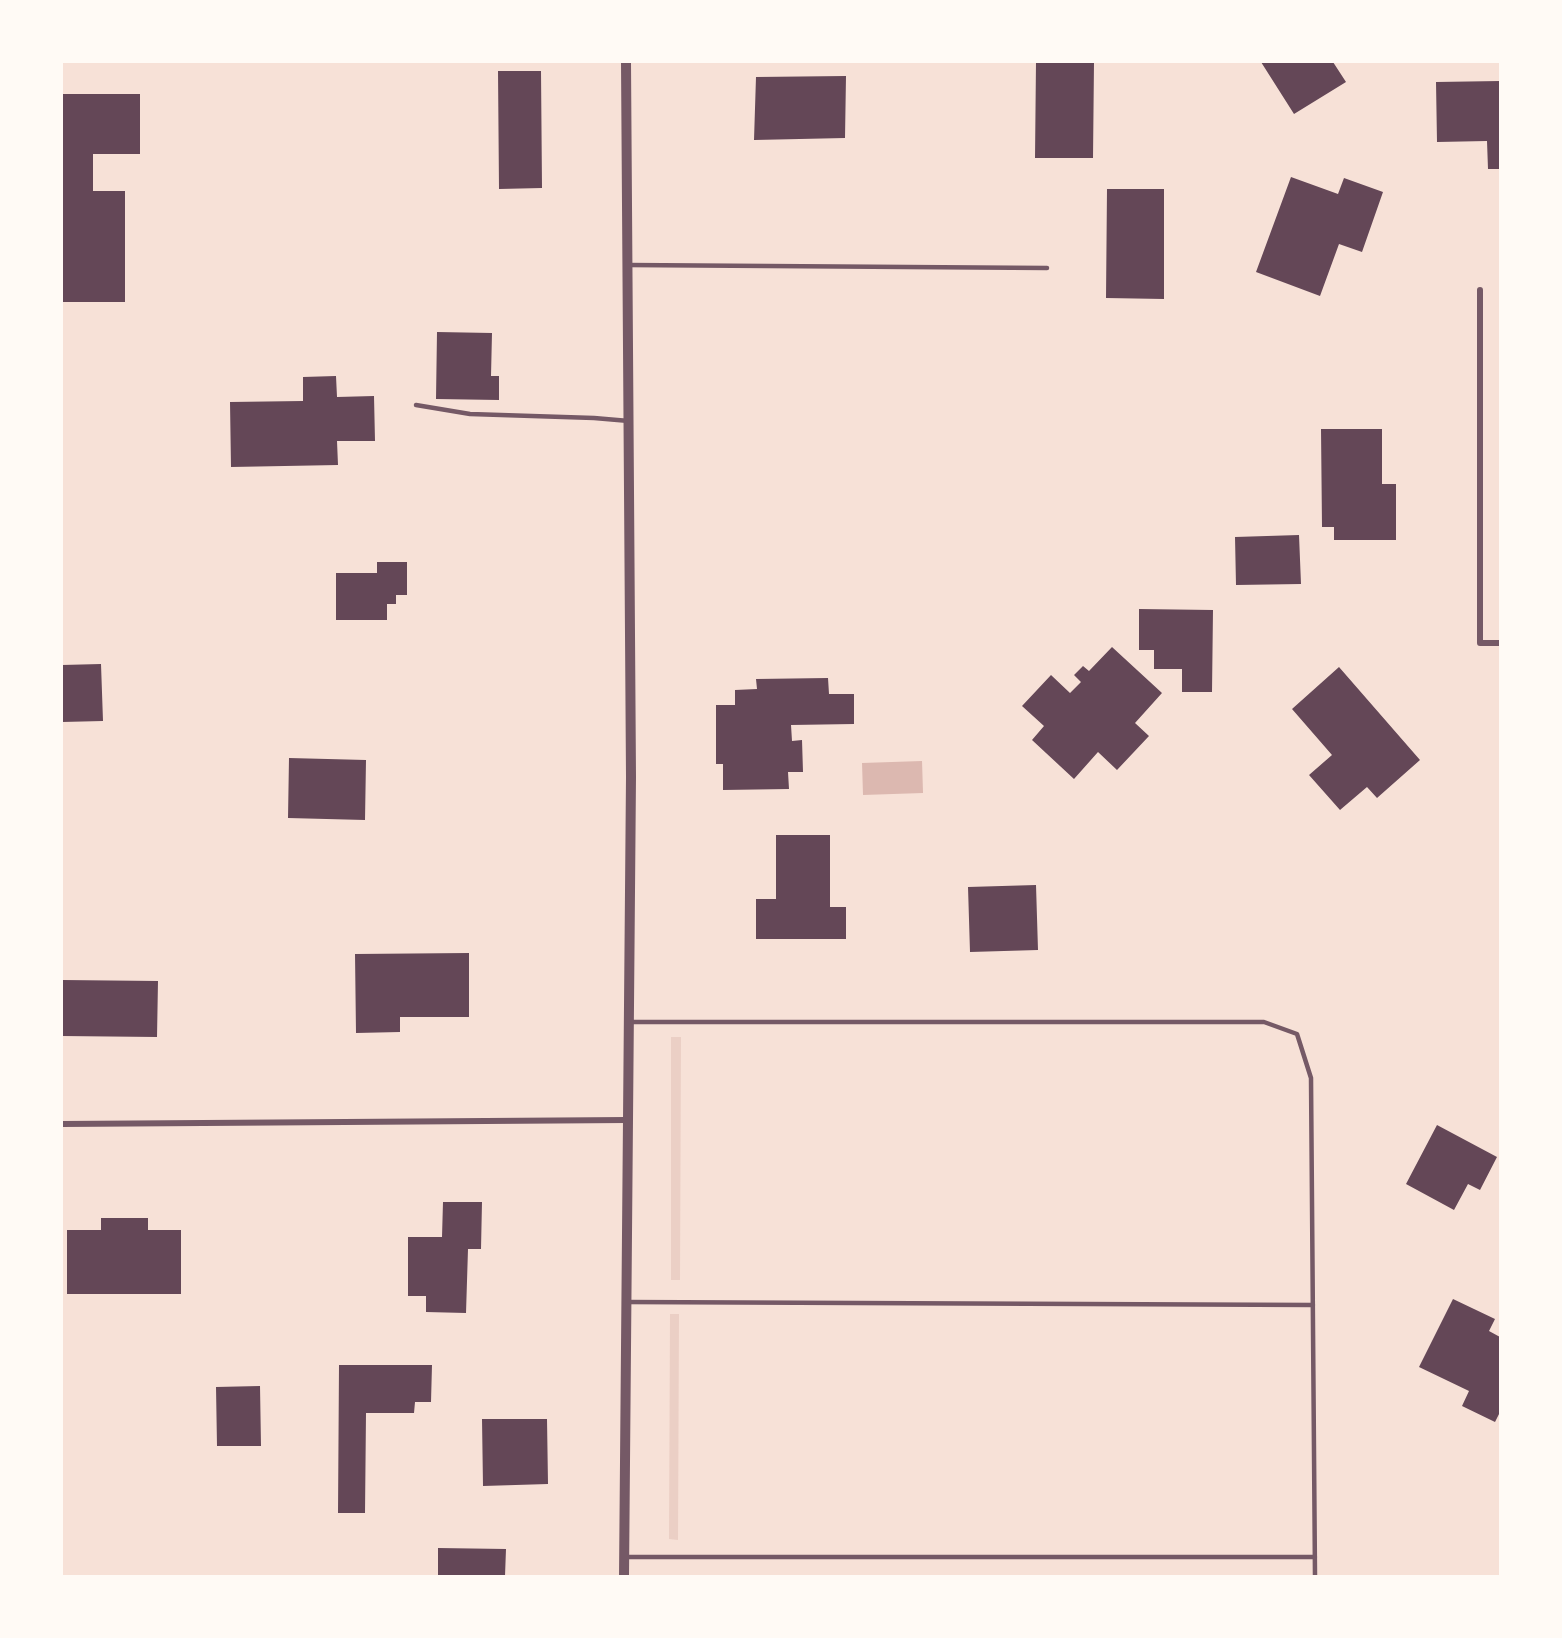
<!DOCTYPE html>
<style>
body{margin:0}
#map{position:relative;width:1562px;height:1638px;overflow:hidden;background:#f7e1d7;font-family:Lato,sans-serif}
canvas{display:block}
.frame{position:absolute;inset:0;border:63px solid #fffaf5;pointer-events:none}
</style>
<div id="map">
<canvas width="1562" height="1638"></canvas>
<div class="frame"></div>
</div>
<script>
const ctx = document.querySelector('canvas').getContext('2d');
ctx.lineJoin = 'round';
function fill(path, color) {
  ctx.fillStyle = color;
  ctx.fill(path, 'evenodd');
}
function stroke(path, color, width, dash) {
  ctx.strokeStyle = color;
  ctx.lineWidth = width;
  ctx.lineCap = dash ? 'butt' : 'round';
  ctx.setLineDash(dash || []);
  ctx.stroke(path);
}
const green = new Path2D(`
 M671 1037H681L680 1280H671Z
 M670 1314H679L678 1540 669 1539Z`);
const water = new Path2D(`
 M922 761 923 793 863 795 862 763Z`);
const building = new Path2D(`
 M1036 62H1094L1093 158H1035Z
 M1261 62H1333L1346 82 1294 114Z
 M498 71H541L542 188 499 189Z
 M846 76 845 138 754 140 756 77Z
 M1500 81V169H1488L1487 141 1437 142 1436 82Z
 M62 94H140V154H93V191H125V302H62Z
 M1291 177 1338 194 1344 178 1383 192 1362 252 1339 244 1320 296 1256 272Z
 M1107 189H1164V299L1106 298Z
 M437 332 492 333 491 376H499V400L436 399Z
 M336 376 337 397 374 396 375 441H337L338 465 231 467 230 402 303 401V377Z
 M1321 429H1382V484H1396V540H1334V527H1322Z
 M1299 535 1301 584 1236 585 1235 537Z
 M377 562H407V595H396V604H387V620H336V573H377Z
 M1139 609 1213 610 1212 692H1182V669H1154V650H1139Z
 M1112 647 1162 693 1135 723 1149 736 1117 770 1098 752 1074 779 1032 740 1044 726 1022 706 1051 675 1070 693 1081 682 1074 675 1083 666 1089 671Z
 M101 664 103 721 62 722V665Z
 M1339 667 1420 760 1377 798 1367 787 1340 810 1309 775 1332 755 1292 709Z
 M828 678 829 694H854V724L791 725 792 741 802 740 803 772H788L789 789 723 790V764H716V705H735V690L757 689 756 679Z
 M289 758 366 760 365 820 288 818Z
 M776 835H830V907H846V939H756V899H776Z
 M1036 885 1038 950 970 952 968 887Z
 M469 953V1017H400V1032L356 1033 355 954Z
 M62 980 158 981 157 1037 62 1036Z
 M1437 1125 1497 1157 1480 1190 1468 1184 1454 1210 1406 1184Z
 M443 1202H482L481 1249H468L466 1313 426 1312V1296H408V1237H442Z
 M101 1218H148V1230H181V1294H67V1230H101Z
 M1453 1299 1495 1319 1489 1331 1500 1337V1412L1495 1422 1462 1406 1469 1391 1419 1367Z
 M339 1365H432L431 1402H415L414 1413H366L365 1513H338Z
 M260 1386 261 1446H217L216 1387Z
 M482 1419H547L548 1484 483 1486Z
 M438 1548 506 1549 505 1576H438Z`);
const service = new Path2D(`
 M628 265 1047 268
 M416 405 470 414 594 418 629 421
 M630 1022H1264L1297 1034 1311 1078 1315 1576
 M626 1302 1313 1305
 M624 1557H1315`);
const minor = new Path2D(`
 M1480 290V643H1500
 M62 1124 627 1120`);
const tertiary = new Path2D(`
 M624 1576 631 777 626 62`);
fill(green, '#ebcfc5');
fill(water, '#dcb8b0');
fill(building, '#644757');
stroke(service, '#755966', 4.5);
stroke(minor, '#755966', 6);
stroke(tertiary, '#755966', 10);
</script>
